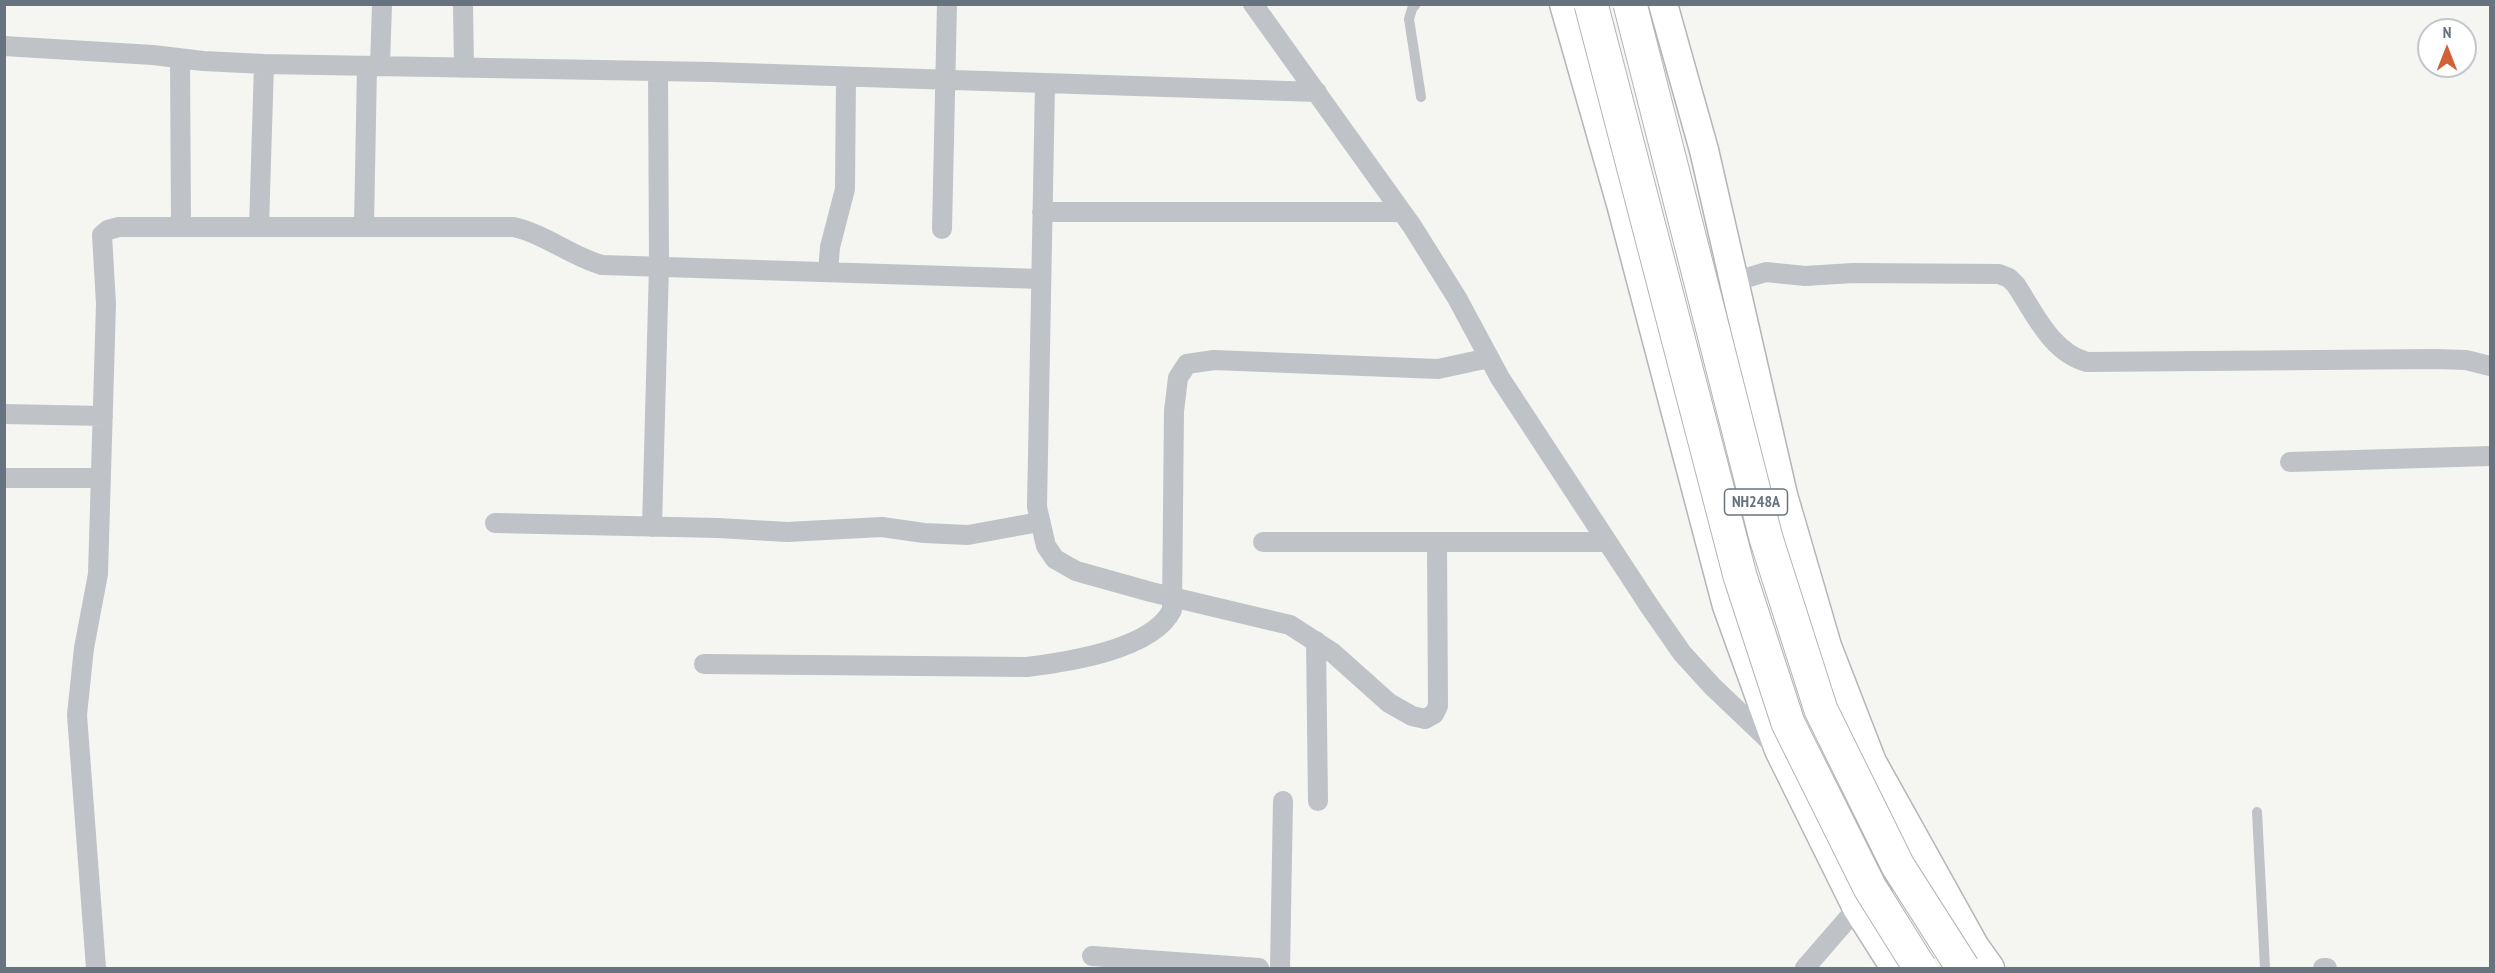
<!DOCTYPE html>
<style>
body{margin:0}
#map{position:relative;width:2495px;height:973px;overflow:hidden;background:#f5f5f2;font-family:"PT Sans Narrow",sans-serif}
canvas{display:block}
.frame{position:absolute;inset:0;border:6px solid #677480;pointer-events:none}
.north{position:absolute;left:2417px;top:18px;width:60px;height:60px;box-sizing:border-box;background:#fff;border:2px solid #c2c7cc;border-radius:50%;rotate:0deg;font-size:16px;font-weight:700;line-height:24px;text-align:center;color:#677480}
.north::after{content:'';display:block;margin:auto;width:21px;height:27px;background:#d16036;clip-path:polygon(50% 0,100% 100%,50% 72%,0 100%)}
</style>
<div id="map">
<canvas width="2495" height="973"></canvas>
<div class="frame"></div>
<div class="north">N</div>
</div>
<script>
const ctx = document.querySelector('canvas').getContext('2d');
ctx.lineJoin = 'round';
function stroke(path, color, width, dash) {
  ctx.strokeStyle = color;
  ctx.lineWidth = width;
  ctx.lineCap = dash ? 'butt' : 'round';
  ctx.setLineDash(dash || []);
  ctx.stroke(path);
}
function write(font, color, halo, rows, align = 'center') {
  ctx.font = font + ' "PT Sans Narrow",sans-serif';
  ctx.lineWidth = 6;
  ctx.setLineDash([]);
  ctx.textBaseline = 'middle';
  ctx.strokeStyle = halo;
  ctx.fillStyle = color;
  for (const [text, x, y, turn = 0] of rows) {
    ctx.save();
    ctx.translate(x, y);
    ctx.rotate((+turn || 0) * Math.PI / 180);
    ctx.textAlign = isNaN(turn) ? turn : align;
    if (halo) ctx.strokeText(text, 0, 0);
    ctx.fillText(text, 0, 0);
    ctx.restore();
  }
}
const lane = new Path2D(`
 M1416 4 1412 9 1409 19 1421 97
 M2257 812 2265 968`);
const street = new Path2D(`
 M463 4 464 68
 M1253 4 1412 226 1457 298 1500 378 1650 607 1682 653 1712 686 1775 746
 M4 46 153 55 203 61 264 64 712 72 1317 92
 M180 59 181 227
 M380 66 382 4
 M1045 84 1037 507 1046 546 1055 559 1076 571 1151 592 1290 625 1333 653 1389 703 1412 716 1425 719 1434 714 1438 706 1437 542
 M1042 212H1402
 M364 226 367 66
 M259 227 264 64
 M942 229 947 4
 M828 272 830 247 845 189 846 77
 M1733 282 1766 272 1805 276 1853 273 1999 274 2009 278 2016 285C2035 314 2052 353 2087 362L2435 359 2466 360 2490 366
 M4 414 103 416
 M2290 462 2490 456
 M4 478H101
 M495 523 718 528 787 532 882 527 924 533 968 535 1039 522
 M652 527 659 266 658 71
 M1263 542H1606
 M1316 641 1318 801
 M704 664 1027 667C1067 662 1152 650 1172 610L1174 411 1178 378 1187 364 1214 360 1438 369 1489 358
 M1092 956 1259 968
 M96 968 77 715 84 648 98 574 106 304 102 235 108 230 119 227H513C546 234 570 256 602 265L1041 279
 M1280 968 1283 801
 M1805 968 1857 908 1909 865
 M2323 968H2327`);
const secondary = new Path2D(`
 M1564 4 1621 204 1727 606 1779 750 1857 908 1895 968
 M1663 4 1704 150 1783 495 1827 646 1872 762 1975 947 1990 968`);
const highwayBridge = new Path2D(`
 M1591 4 1740 576 1788 723 1870 888 1920 968
 M1630 4 1766 538 1821 710 1898 866 1963 968`);
const shields = [
 [1756,502,63]
];
const shieldNames = [
 ["NH248A",1756,502]
];
stroke(secondary, '#b2b6ba', 31);
stroke(lane, '#bfc2c6', 10);
stroke(street, '#bfc2c6', 20);
stroke(secondary, '#fff', 28);
stroke(highwayBridge, '#b2b5b8', 35, []);
stroke(highwayBridge, '#fff', 33);
for (const [x, y, w] of shields) {
  const box = new Path2D();
  box.roundRect(x - w / 2, y - 13, w, 26, 4.5);
  ctx.fillStyle = '#fff';
  ctx.fill(box);
  stroke(box, '#677480', 1.5);
}
write('bold 16px', '#677480', null, shieldNames);
</script>
